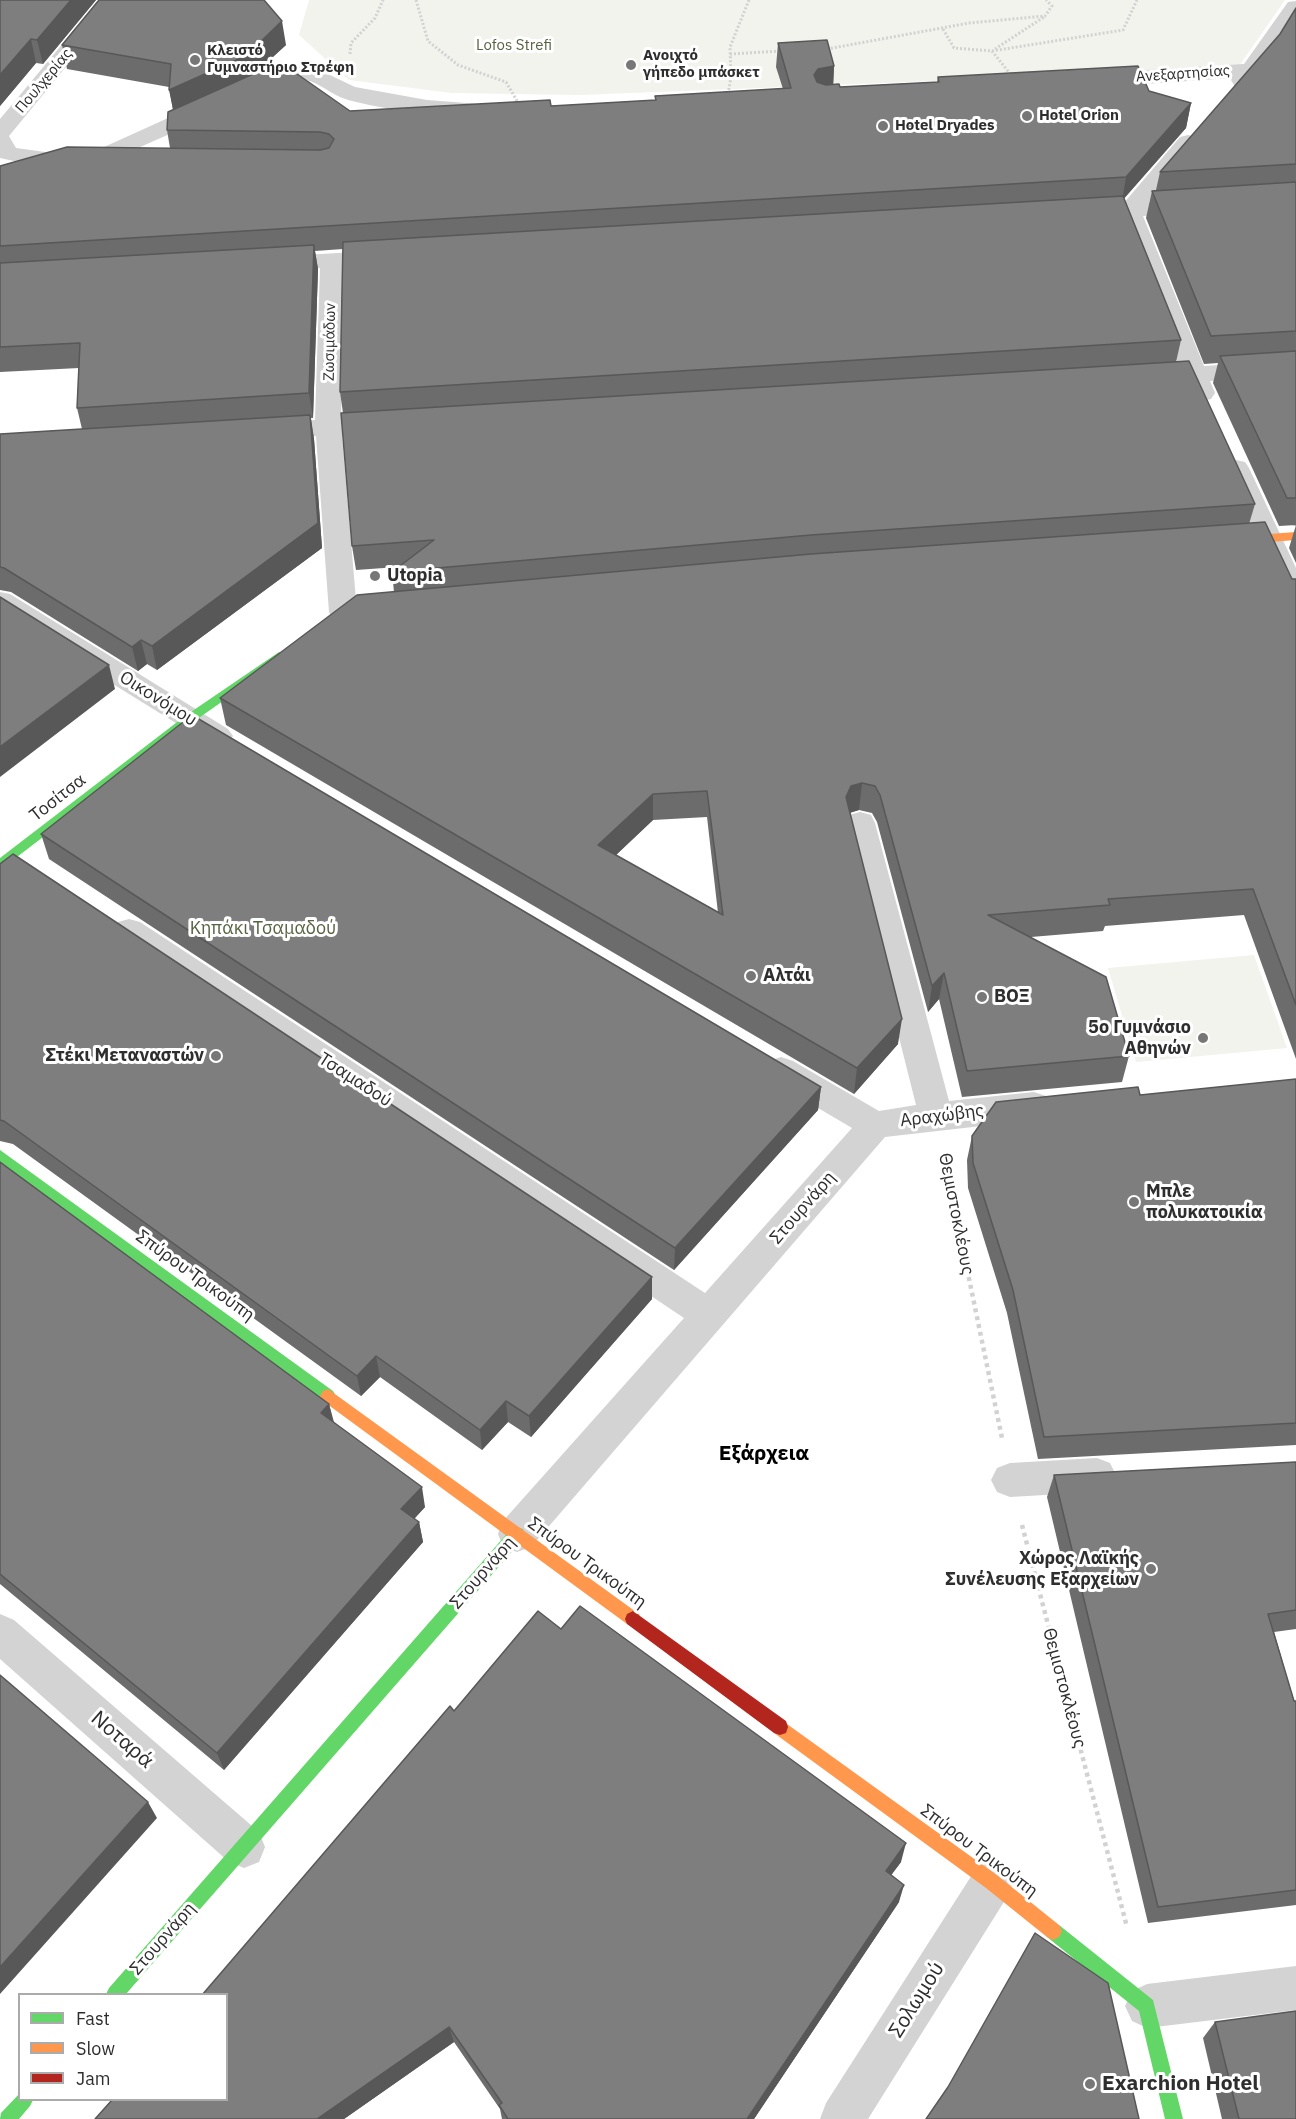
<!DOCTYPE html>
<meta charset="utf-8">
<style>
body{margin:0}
#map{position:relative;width:1296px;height:2119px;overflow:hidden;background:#fff;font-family:"IBM Plex Sans",sans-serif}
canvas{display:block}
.legend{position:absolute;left:18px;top:1993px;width:210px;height:108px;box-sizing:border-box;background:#fff;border:2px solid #ababab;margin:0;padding:8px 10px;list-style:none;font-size:18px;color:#2e2e2e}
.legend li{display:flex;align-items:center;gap:12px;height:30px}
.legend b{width:30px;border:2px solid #ababab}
</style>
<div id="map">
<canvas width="1296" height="2119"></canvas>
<ul class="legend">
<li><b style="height:8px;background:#63d668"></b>Fast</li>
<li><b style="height:8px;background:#ff974d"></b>Slow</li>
<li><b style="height:8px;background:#b3261e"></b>Jam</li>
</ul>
</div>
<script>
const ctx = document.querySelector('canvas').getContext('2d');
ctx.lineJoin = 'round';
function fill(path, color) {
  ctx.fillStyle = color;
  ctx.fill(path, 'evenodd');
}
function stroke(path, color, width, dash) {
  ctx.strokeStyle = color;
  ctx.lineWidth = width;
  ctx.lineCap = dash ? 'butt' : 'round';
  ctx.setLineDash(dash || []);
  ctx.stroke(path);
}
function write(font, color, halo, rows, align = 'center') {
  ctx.font = font + ' "IBM Plex Sans",sans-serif';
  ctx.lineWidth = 6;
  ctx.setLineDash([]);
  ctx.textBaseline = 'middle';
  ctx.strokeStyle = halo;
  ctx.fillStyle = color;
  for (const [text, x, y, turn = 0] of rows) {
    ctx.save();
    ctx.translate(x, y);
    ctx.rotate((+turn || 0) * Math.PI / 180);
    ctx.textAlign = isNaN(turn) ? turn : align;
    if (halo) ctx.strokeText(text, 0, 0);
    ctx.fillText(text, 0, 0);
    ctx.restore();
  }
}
const green = new Path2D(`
 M309 0H1285L1237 69 580 95 452 93 349 80 299 35Z
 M1254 955 1287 1048 1136 1062 1108 968Z`);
const pathFar2 = new Path2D(`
 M416 0 428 41 458 65 506 82 520 106
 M943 29 954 48 992 51 1011 75
 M827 49 969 23 1045 16 1052 6 1046 0
 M995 49 1044 17
 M992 51 1123 30 1137 0
 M350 54 351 43 375 18 383 0
 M730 54 781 51
 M728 94 731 77 730 47 749 0`);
const pathFar1 = new Path2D(`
 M944 1158 959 1232`);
const path = new Path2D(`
 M959 1230 1002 1438
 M1022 1525 1127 1927`);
const street = new Path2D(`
 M99 0H121L9 136 16 148 82 157 199 104 207 102 215 104 218 109 215 114 88 170 41 167 0 158V119Z
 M1296 1V23L1272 60 1250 85 1242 87 1234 85 1231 80 1232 78 1100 87 1092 85 1089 80 1092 75 1100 73 1244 64 1288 2Z
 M309 65 355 87 427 100 480 104 483 109 480 114C456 120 363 107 340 97 329 92 318 83 307 80 286 73 267 98 246 93L243 88 246 83 279 69Z
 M1188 135 1196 137 1199 142 1149 202 1193 199 1201 201 1205 206 1201 211 1143 216 1204 366 1296 360V376L1210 381 1215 393 1211 399 1202 401 1193 399 1185 383 1151 385 1142 383 1138 377 1142 371 1179 367 1120 218 1086 220 1078 218 1074 213 1078 208 1123 204 1180 137Z
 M388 250 397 252 400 257 397 262 344 267 341 419 387 416 396 418 400 424 396 430 342 435 357 612 353 619 343 621 333 619 329 612 316 436 268 439 259 437 255 431 259 425 315 420 320 268 271 271 262 269 259 264 262 259 271 257Z
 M1236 460 1245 462 1249 468 1296 568V607L1286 605 1282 598 1223 468 1227 462Z
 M0 592 10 594 228 729 233 736 228 743 218 746 208 743 0 614Z
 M860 812 871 815 875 823 949 1101 1034 1092 1046 1096 1051 1106 1046 1116 1034 1120 885 1137 531 1547 517 1552 503 1547 498 1534 503 1521 684 1318 118 940 113 931 118 922 129 919 140 922 705 1293 852 1128 769 1079 764 1070 769 1061 781 1057 793 1061 879 1111 916 1105 845 823 849 815Z
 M1097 1458 1110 1463 1116 1475 1110 1487 1097 1492 1010 1497 997 1492 991 1480 997 1468 1010 1463Z
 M0 1614 14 1620 259 1832 265 1847 259 1862 244 1868 229 1862 0 1659Z
 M992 1861 1007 1867 1013 1882 1007 1897 868 2119H820L826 2103 977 1867Z
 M1296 1966V2010L1147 2028 1132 2021 1125 2006 1132 1991 1147 1984Z`);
const fast = new Path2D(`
 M279 652 285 656 283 659 193 722 0 870V858L185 716Z
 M0 1150 333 1391 336 1396 333 1401 328 1403 323 1401 0 1164Z
 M517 1527 523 1529 525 1534 523 1539 126 1994H106L109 1988 511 1529Z
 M1053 1922 1059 1925 1153 2000 1183 2119H1165L1139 2011 1047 1937 1044 1931 1047 1925Z
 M20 2093V2100H33L30 2106 19 2119H0L1 2113Z`);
const slow = new Path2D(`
 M1296 532V540L1229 545 1223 541 1229 537Z
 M328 1389 639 1614 641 1619 639 1624 633 1627 627 1624 323 1401 320 1396 323 1391Z
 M780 1719 998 1876 1059 1925 1062 1931 1059 1937 1053 1940 1047 1937 986 1888 774 1733 772 1727 774 1721Z`);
const jam = new Path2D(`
 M633 1611 786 1721 788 1727 786 1733 780 1735 774 1733 627 1624 625 1619 627 1614Z`);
const wall = new Path2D(`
 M0 0H96L43 64 36 63 0 106Z
 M1296 8V563L1289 548 1296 525 1279 526 1213 383 1218 363 1204 364 1146 218 1152 191 1156 190 1160 172 1280 34Z
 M778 43 834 66 833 85 840 87 937 82 938 77 1149 91 1191 103 1186 128 1124 198 1181 340 1176 362 1255 504 1249 524 1292 579H1296V1059L1244 915 1105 926 1103 931 1031 937 1129 1056 1122 1082 962 1097 939 999 928 1012 877 822 872 813 859 810 850 813 898 1044 854 1094 226 725 220 698 394 592 392 572 398 567 356 570 352 546 343 413 340 392 343 249 315 251 318 269 313 418H311L314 439 322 548 157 670 147 664 138 671 11 592 0 590V434L82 429 77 408 79 368 0 372V166L170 148 167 130 173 110 169 87 67 69 62 45H286L263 66 264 69 350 111 551 106 655 100V96L783 89 776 67ZM707 817 718 913 616 855 653 820Z
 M41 834 821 1087 818 1110 674 1270 49 859Z
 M0 864 652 1277V1299L531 1437 508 1422 482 1450 380 1377 361 1396 13 1144 0 1141Z
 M1296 1079V1445L1038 1459 1007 1313 968 1188 967 1160 972 1136 1140 1095Z
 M0 1162 329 1404 334 1422 425 1507 414 1519 419 1522 423 1542 224 1770 0 1584Z
 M1296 1462V1629L1274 1632 1294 1701H1296V1905L1148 1923 1047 1497 1054 1475Z
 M561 1629 901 1862 891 1875 899 1902 754 2119H502L500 2109 454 2042 344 2119H95L454 1711Z
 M1215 2022 1296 2119H1222L1203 2038Z`);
const shadedWall = new Path2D(`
 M71 0H96L43 64 37 40Z
 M282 21 286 45 263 66 264 73 174 114 169 90 256 46Z
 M31 39 36 63 0 106V75Z
 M834 66 833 90 816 93 814 75 818 69Z
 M1191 103 1186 128 1122 201 1126 177Z
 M314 245 318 269 313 418 309 393Z
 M310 415 314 439 322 548 157 670 152 646Z
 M141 640 147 664 138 671 132 647Z
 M109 665 115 689 0 777V747Z
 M862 783 859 810 848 813 846 797 851 786Z
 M653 794V820L599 871 598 845Z
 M944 973 939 999 928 1012 932 986Z
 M902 1019 898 1044 854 1094 857 1068Z
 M821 1087 818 1110 674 1270 675 1248Z
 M652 1277V1299L531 1437 529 1416Z
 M376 1356 380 1377 361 1396 357 1376Z
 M506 1401 508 1422 482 1450 480 1430Z
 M329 1404 334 1425 321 1413Z
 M422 1487 425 1507 405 1529 401 1509Z
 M419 1522 423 1542 224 1770 217 1753Z
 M148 1802 157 1818 0 1994V1967Z
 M906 1843 901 1862 881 1889 886 1871Z
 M904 1885 899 1902 754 2119H747Z
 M449 2027 454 2042 344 2119H317Z`);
const building = new Path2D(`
 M0 0H71L37 40 31 39 0 75Z
 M99 0H264L282 21 256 46 261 49 169 90 171 64 62 45Z
 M1296 8V164L1160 172 1280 34Z
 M827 40 834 66 818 69 814 75 817 82 826 85 839 84 840 87 939 82 938 77 1138 66 1149 91 1191 103 1126 177 0 246V166L67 147 320 150 329 148 334 139 329 134 320 132 167 130 168 112 280 62 350 111 550 100 551 106 656 100 655 96 791 88 778 43Z
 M1296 182V331L1211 336 1152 191Z
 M1123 196 1181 340 340 392 343 242Z
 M314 245 309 393 77 408 80 343 0 347V263Z
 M1296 351V498H1287L1220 356Z
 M1189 361 1255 504 811 535 392 572 434 540 352 546 341 413Z
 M310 415 318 523 152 646 141 640 132 647 4 568 0 567V434Z
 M1265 522 1292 579H1296V1005L1253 889 1108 899 1110 905 988 915 1106 977 1129 1056 967 1071 944 973 932 986 880 795 875 786 862 783 851 786 846 797 902 1019 857 1068 220 698 357 595 811 554ZM707 791 723 915 598 845 653 794Z
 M0 597 109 665 0 747Z
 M192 715 821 1087 675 1248 41 834Z
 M13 854 652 1277 529 1416 506 1401 480 1430 376 1356 357 1376 4 1121 0 1120V864Z
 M1296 1079V1423L1044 1437 1013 1290 973 1163 972 1136 996 1102 1138 1087 1140 1095Z
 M0 1162 329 1404 321 1413 422 1487 401 1509 419 1522 217 1753 0 1574Z
 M1296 1462V1610L1268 1614 1294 1701H1296V1890L1158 1907 1054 1475Z
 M580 1606 906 1843 886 1871 904 1885 747 2119H508L499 2105 502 2103 449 2027 317 2119H95L112 2100H226V1995H202L450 1706 454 1711 538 1611 561 1629Z
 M0 1675 148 1802 0 1967Z
 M1035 1933 1108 1983 1139 2119H926L948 2087Z
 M1296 2011V2119H1239L1215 2022Z`);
const markers = [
 [195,60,6,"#777"],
 [631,65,6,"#777"],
 [1027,116,6,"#777"],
 [883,126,6,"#777"],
 [375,576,6,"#777"],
 [751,976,6,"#777"],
 [982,997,6,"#777"],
 [1203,1038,6,"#777"],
 [216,1056,6,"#777"],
 [1134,1202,6,"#777"],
 [1151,1569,6,"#777"],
 [1090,2084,6,"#777"]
];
const farParknames = [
 ["Lofos Strefi",514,46]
];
const farPoinames = [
 ["Κλειστό",207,51],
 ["Γυμναστήριο Στρέφη",207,68],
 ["Ανοιχτό",643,56],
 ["γήπεδο μπάσκετ",643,73],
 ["Hotel Orion",1039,116],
 ["Hotel Dryades",895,126]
];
const farStreetnames = [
 ["Ανεξαρτησίας",1183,74,-4],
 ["Πουλχερίας",44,81,-50],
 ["Ζωσιμάδων",330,342,-89]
];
const poiNames = [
 ["Utopia",387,576],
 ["Αλτάι",763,976],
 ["ΒΟΞ",994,997],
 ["5ο Γυμνάσιο",1191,1028,"right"],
 ["Αθηνών",1191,1049,"right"],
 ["Στέκι Μεταναστών",204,1056,"right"],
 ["Μπλε",1146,1192],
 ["πολυκατοικία",1146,1213],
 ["Χώρος Λαϊκής",1139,1559,"right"],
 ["Συνέλευσης Εξαρχείων",1139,1580,"right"]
];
const streetNames = [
 ["Οικονόμου",158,699,32],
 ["Τοσίτσα",58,798,-38],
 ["Τσαμαδού",355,1080,33],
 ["Αραχώβης",942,1116,-7],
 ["Στουρνάρη",803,1208,-49],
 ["Θεμιστοκλέους",956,1214,79],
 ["Σπύρου Τρικούπη",195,1276,36],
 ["Σπύρου Τρικούπη",587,1563,36],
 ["Στουρνάρη",483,1573,-49],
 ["Θεμιστοκλέους",1064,1688,75],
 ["Σπύρου Τρικούπη",979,1851,37],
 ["Στουρνάρη",163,1939,-49]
];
const parkNames = [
 ["Κηπάκι Τσαμαδού",263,929]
];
const quarterNames = [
 ["Εξάρχεια",764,1454]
];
const nearStreetnames = [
 ["Νοταρά",122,1740,41],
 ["Σολωμού",917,2000,-58]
];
const nearPoinames = [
 ["Exarchion Hotel",1102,2084]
];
fill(green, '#f1f3ec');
stroke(pathFar2, '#d2d2d2', 3, [2, 2]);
stroke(pathFar1, '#d2d2d2', 4, [3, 3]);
stroke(path, '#d2d2d2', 4.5, [4, 4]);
fill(street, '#d3d3d3');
fill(fast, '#63d668');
fill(slow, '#ff974d');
fill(jam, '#b3261e');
fill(wall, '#6c6c6c');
fill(shadedWall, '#585858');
fill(building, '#7e7e7e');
stroke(building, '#585858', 1.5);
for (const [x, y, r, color] of markers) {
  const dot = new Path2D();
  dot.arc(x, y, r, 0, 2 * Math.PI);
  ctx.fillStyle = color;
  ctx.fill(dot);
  stroke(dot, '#fff', 2);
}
write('15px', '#576441', '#fff', farParknames);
write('bold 15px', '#2e2e2e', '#fff', farPoinames, 'left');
write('15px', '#2e2e2e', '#fff', farStreetnames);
write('bold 18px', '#2e2e2e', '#fff', poiNames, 'left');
write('18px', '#2e2e2e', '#fff', streetNames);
write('18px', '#576441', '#fff', parkNames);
write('bold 21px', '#000', '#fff', quarterNames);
write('21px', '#2e2e2e', '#fff', nearStreetnames);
write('bold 21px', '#2e2e2e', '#fff', nearPoinames, 'left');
</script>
